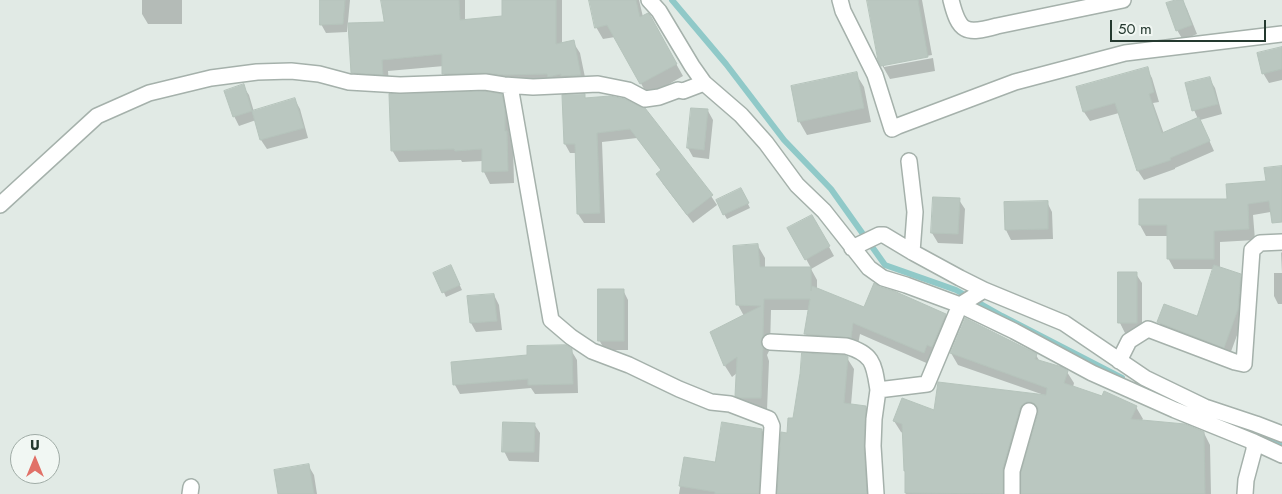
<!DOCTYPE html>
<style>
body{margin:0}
#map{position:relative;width:1282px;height:494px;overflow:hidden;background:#e1eae5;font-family:Jost,sans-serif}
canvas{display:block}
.north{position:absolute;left:10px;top:434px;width:50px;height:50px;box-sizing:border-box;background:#f1f7f3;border:1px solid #9faba5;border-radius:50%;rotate:0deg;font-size:14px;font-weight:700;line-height:20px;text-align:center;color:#24392f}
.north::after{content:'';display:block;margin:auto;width:18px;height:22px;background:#e17168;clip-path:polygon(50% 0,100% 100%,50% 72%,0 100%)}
.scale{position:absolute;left:1110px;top:20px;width:156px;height:22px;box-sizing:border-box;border:2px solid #24392f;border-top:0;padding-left:6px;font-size:15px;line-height:18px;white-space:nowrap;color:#24392f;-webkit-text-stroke:4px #f1f7f3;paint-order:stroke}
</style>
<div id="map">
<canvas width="1282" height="494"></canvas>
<div class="north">U</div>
<div class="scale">50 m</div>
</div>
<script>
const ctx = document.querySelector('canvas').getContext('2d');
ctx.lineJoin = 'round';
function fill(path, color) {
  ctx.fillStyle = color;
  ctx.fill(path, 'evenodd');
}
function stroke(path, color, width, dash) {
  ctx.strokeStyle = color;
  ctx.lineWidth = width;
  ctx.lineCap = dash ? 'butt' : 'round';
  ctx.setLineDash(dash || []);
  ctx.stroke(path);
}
const shadow = new Path2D(`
 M142 0H182V24H148L142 14Z
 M321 0H350L347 32 326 33 321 24Z
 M383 0H465V20L503 17V0H562V44L573 42 580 53 587 87 450 85 444 74V66L388 71 389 86 360 84 353 72 385 23Z
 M590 0H639L643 17 649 16 683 76 648 96 615 37 603 39 596 27Z
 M868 0H922L932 55 884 64V67L933 58 935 71 890 79 882 65Z
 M1179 0H1182L1187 9 1197 34 1183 40 1177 30Z
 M1282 48V80L1269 83 1263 73Z
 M1147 69 1152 78 1159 102 1153 103 1164 134 1198 119 1194 110 1209 78 1215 88 1222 114 1200 120 1214 151 1175 168V169L1144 180 1138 171 1119 113 1090 121 1084 112 1077 88Z
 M856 74 864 87 871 122 807 135 799 121Z
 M243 86 249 95 254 112 295 100 300 109 308 138 267 149 261 140 256 120 239 126 234 116Z
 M501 95 508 107 511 122V140L513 144 514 183 490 184 484 172 483 161 462 162 461 160 399 162 392 150Z
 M584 95 586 99 610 97 711 196 717 205 693 223 663 184 657 174 662 171 637 138 602 142 605 223H584L578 214 576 153H570L565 144Z
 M708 111 713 120 709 159 693 157 688 148Z
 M1282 167V210L1253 215 1255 240 1220 242V268L1240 276 1246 285 1243 319 1229 357 1164 332 1159 322 1197 317 1214 269H1174L1168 258V236H1146L1140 225 1229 200 1267 183Z
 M743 194 750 208 727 219 724 214Z
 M934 199 959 200 965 209 963 244 938 243 932 233Z
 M1047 202 1052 212 1053 239 1011 240 1006 230 1005 203Z
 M812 216 834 256 811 269 817 280V289L865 308 945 315 952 327 931 365 860 334 857 350 813 346 806 334 809 310H771L770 349 767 355 769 361 767 410 747 409 743 408 736 395 737 373 732 377 725 366 744 316 738 305 758 246 765 258V268H811L789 228Z
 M1282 252V304H1278L1274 296V273H1282L1281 253Z
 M453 271 462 290 446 297 435 273Z
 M1136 274 1142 283V333H1125L1120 323Z
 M623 290 628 300V350H605L599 340Z
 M494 295 499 305 502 330 476 332 471 323 468 298Z
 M571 350 577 360 578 393 535 394 531 388 460 394 455 385 453 363 529 356Z
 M951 353 1036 355 1040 362 1067 372 1074 383 1073 387 1136 407 1143 419 1141 421 1204 433 1210 445 1211 494H1022L1039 413H1034L1008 494H906V473L903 433 901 432 894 421 935 412 1044 395 958 365Z
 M847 358 854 369 851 405 866 407 872 418V494H779L788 434 794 420Z
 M534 424 540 433 539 462 509 461 504 451Z
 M762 430 768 441 765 494H679L685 458 716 464Z
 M308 465 314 475 317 494H280Z`);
const stream = new Path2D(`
 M672 0 726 64 784 140 831 189 885 265 956 290 1002 316 1122 378
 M1255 435 1282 446`);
const building = new Path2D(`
 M320 0H345L343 24 320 25Z
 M381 0H459L460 20 502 16V0H556V44L574 40 581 75 561 76V74L548 77 547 74 504 75 485 73 442 74V54L382 60 383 75 351 73 348 23 384 22Z
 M589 0H636L640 17 648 13 650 15 677 64 640 84 607 25 595 28Z
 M867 0H918L928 57 881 66 878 60Z
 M1176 0H1183L1192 25 1176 31 1166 3Z
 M1282 47V69L1262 74 1257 53Z
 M1148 67 1154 92 1149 94 1162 133 1199 117 1210 141 1170 158 1171 160 1137 171 1115 103 1083 112 1076 87Z
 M857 72 864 108 798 122 791 86Z
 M1210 77 1218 104 1192 111 1185 83Z
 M244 84 252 111 233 117 224 91Z
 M484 91 502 94 505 109V131H507L508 171 482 172V149L455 151 454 149 391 151 389 94Z
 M585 94V98L610 96 625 99 641 107 645 108 713 195 687 215 656 174 661 170 630 129 597 133 600 213 577 214 575 144H564L562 95Z
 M295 98 304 128 260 140 252 111Z
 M691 108 708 109 704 150 687 148Z
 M1282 166V222L1272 223 1269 201 1248 204 1249 229 1214 231V259H1167V225H1139V199H1227L1226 184 1266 181 1264 168Z
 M741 188 749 203 723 215 716 200Z
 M933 197 960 198 958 234 931 233Z
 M1048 201V229L1005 230 1004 202Z
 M812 215 830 246 805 260 787 228Z
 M758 244 760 267H811V291L812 286 864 307 874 283 880 287 894 291 946 314 932 347 927 345 924 353 853 323 851 338 804 334 810 299H764L763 336 761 342 763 348 761 398H739L735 396 737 357 724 366 710 332 761 306 736 305 733 246Z
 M451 265 460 285 442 293 433 273Z
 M1214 265 1241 274 1238 309 1224 348 1157 322 1164 304 1197 316Z
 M1118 272H1137V323H1118Z
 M598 289H624V341H598Z
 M494 294 497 321 470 323 467 296Z
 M965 318 1037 354 1035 359 1062 367 1068 371 1064 383 1102 396 1104 391 1137 406 1131 419 1185 424 1204 432 1205 494H1021V472L1038 413V408L1035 404 1031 402H1027L1023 404 1020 408 1003 468V494L905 493V471H904L902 424 893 421 902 398 934 410 938 382 1046 395 1047 388 950 353Z
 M566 345 572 349 573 384 528 385V379L453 385 451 362 527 355V346Z
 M802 353 844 355 848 357 844 403 866 406 864 446 867 494H777L781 432 787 433 788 418H793L800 374Z
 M503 422 535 423 534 452H502Z
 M722 422 762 429 759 494H715V492L679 486 684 457 715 462Z
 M309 464 314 494H278L274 470Z`);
const minor = new Path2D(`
 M649 0 659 11 692 66 704 83 741 115 766 143 797 185 824 211 869 268 883 278 906 285 960 305 1014 331 1092 373 1175 410 1254 442V450L1246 480 1245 494
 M840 0 843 11 875 75 892 129 898 126 1015 82 1125 53 1282 34
 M951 0C959 32 965 35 997 26L1123 0
 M510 86 551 320 571 337 592 351 629 365 679 389 711 402 730 404 769 419 772 426 768 494
 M909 161 915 212 912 252
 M0 205 97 116 149 93 211 78 257 72 291 71 319 74 349 82 400 85 485 82 504 85 533 87 598 84 628 90 645 99 659 97 678 90 683 91 704 83
 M852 248 879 235H884L914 253 960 278 984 290 1064 323 1145 378 1205 407 1256 424 1282 434
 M770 342 846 346C874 354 874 365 878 390
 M1119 361 1129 341 1148 329 1235 362 1244 364 1252 250 1260 243 1282 242
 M1254 442 1282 455
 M190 494 191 487
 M876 494 873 446 874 419 878 390 927 384 960 305 984 290
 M1012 494V471L1029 411`);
fill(shadow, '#0003');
stroke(stream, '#90c9c8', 6);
fill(building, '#bac7c0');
stroke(building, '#b5c3bb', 1);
stroke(minor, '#a5b1ab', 18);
stroke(minor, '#fff', 15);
</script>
